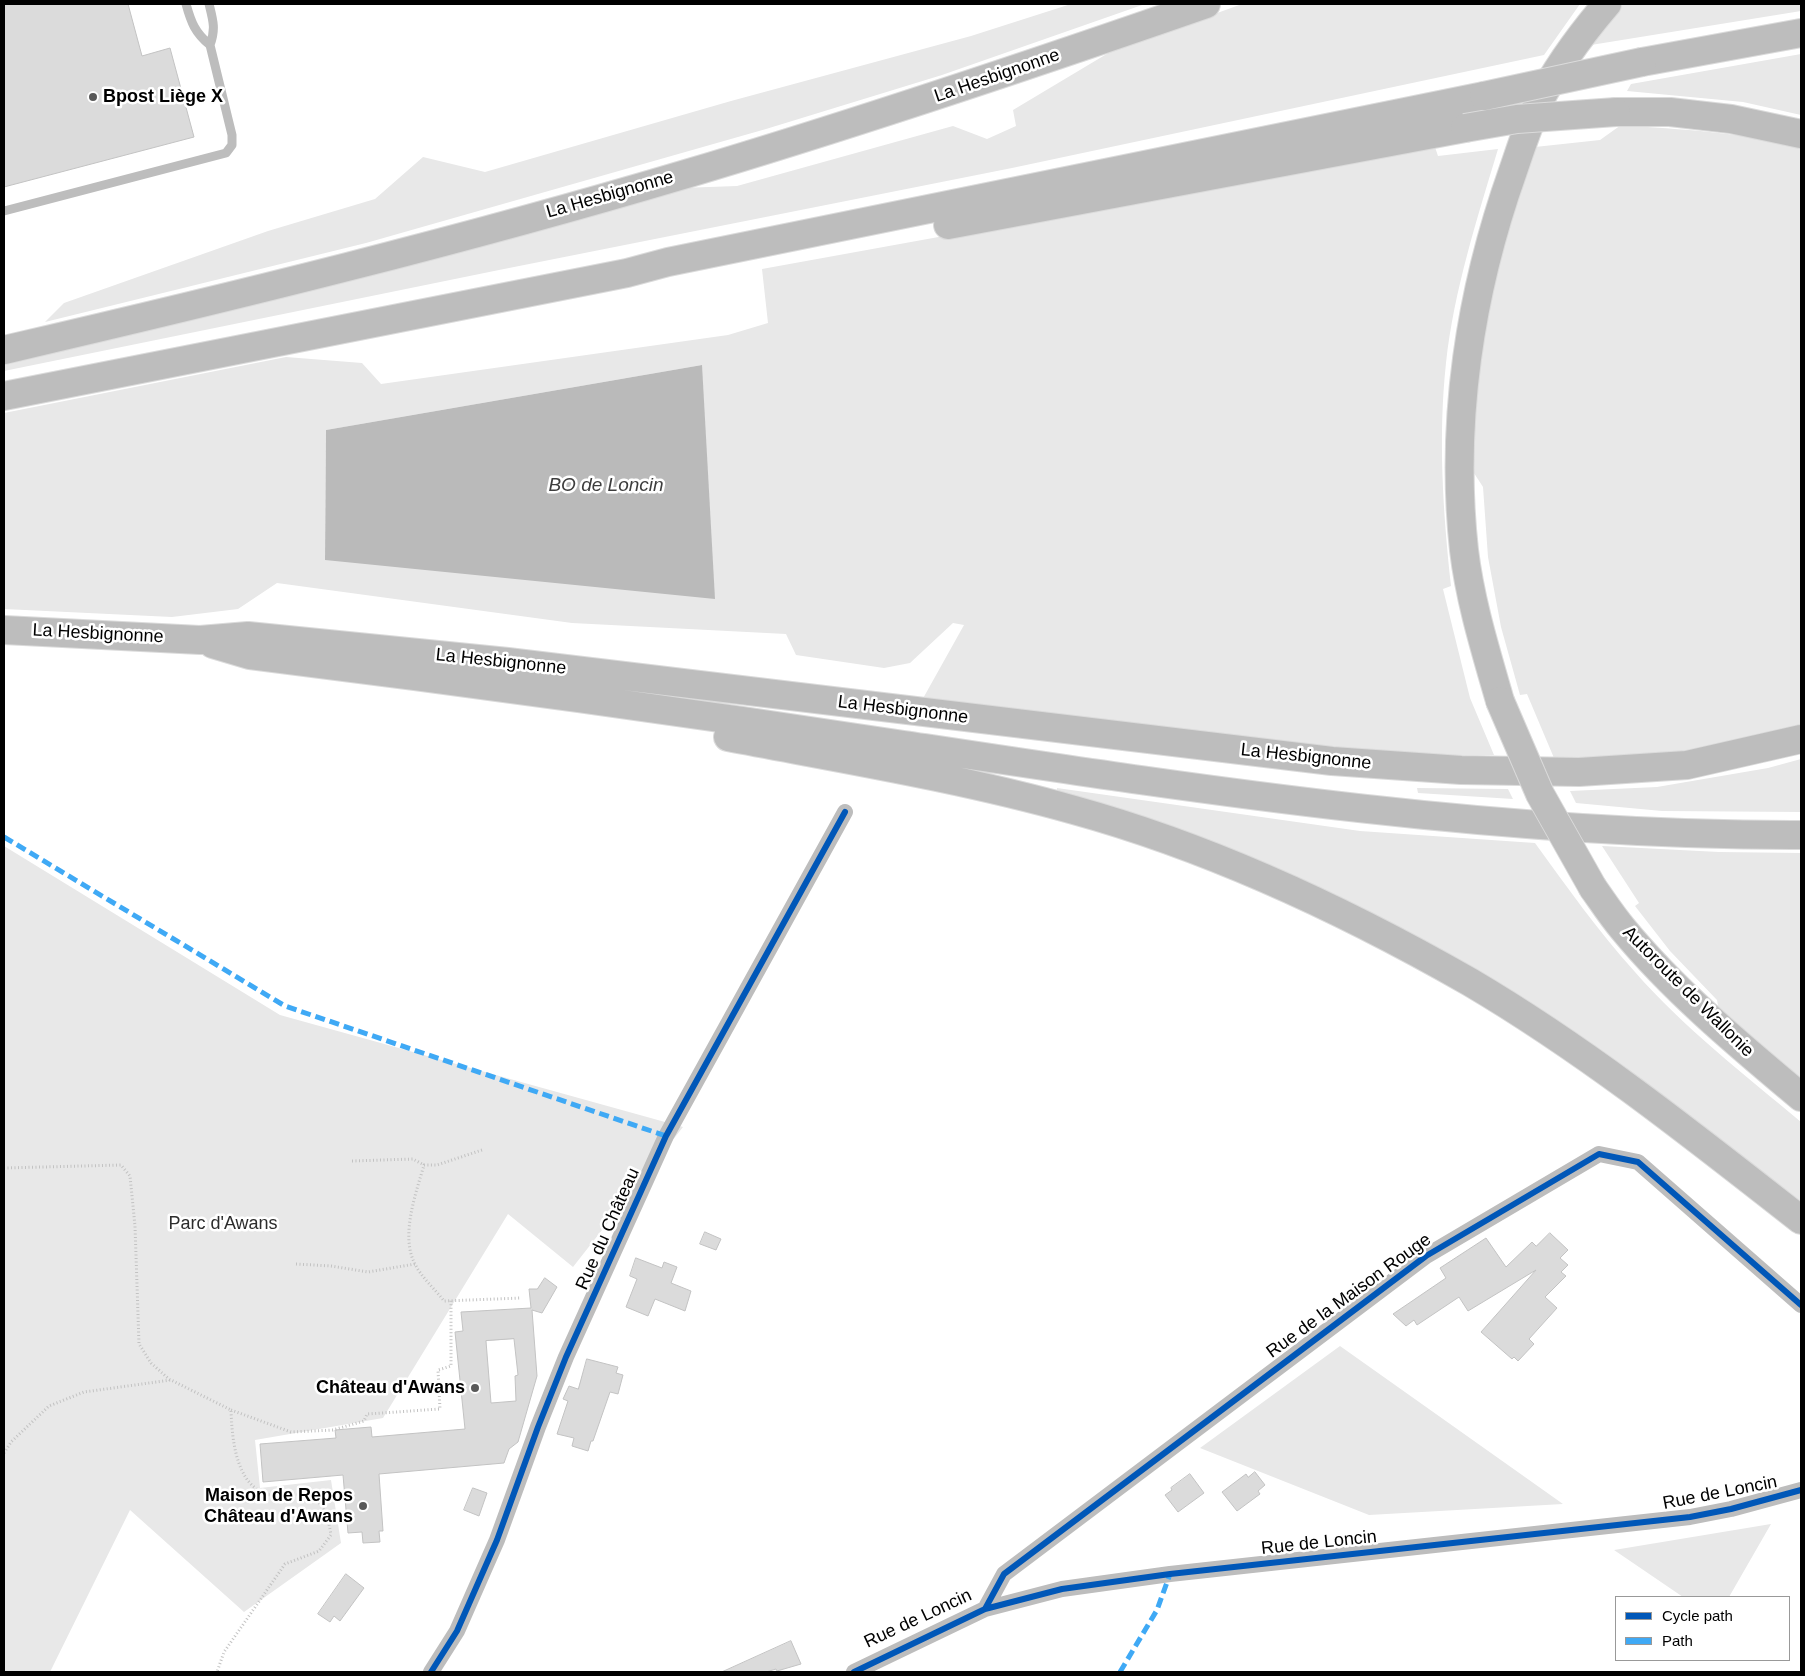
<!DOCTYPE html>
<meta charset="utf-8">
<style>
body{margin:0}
#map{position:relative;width:1805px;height:1676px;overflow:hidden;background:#fff;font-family:Arial,sans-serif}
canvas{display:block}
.frame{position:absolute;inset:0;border:5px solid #000;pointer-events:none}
.legend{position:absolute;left:1615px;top:1596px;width:175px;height:65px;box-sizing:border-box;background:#fff;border:1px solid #999;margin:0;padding:6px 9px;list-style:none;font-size:15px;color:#000}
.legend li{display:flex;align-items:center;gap:10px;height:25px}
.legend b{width:25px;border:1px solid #999}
</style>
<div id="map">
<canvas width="1805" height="1676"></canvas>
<div class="frame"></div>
<ul class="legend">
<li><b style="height:6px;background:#0057b8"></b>Cycle path</li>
<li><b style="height:6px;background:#3fa9f5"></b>Path</li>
</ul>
</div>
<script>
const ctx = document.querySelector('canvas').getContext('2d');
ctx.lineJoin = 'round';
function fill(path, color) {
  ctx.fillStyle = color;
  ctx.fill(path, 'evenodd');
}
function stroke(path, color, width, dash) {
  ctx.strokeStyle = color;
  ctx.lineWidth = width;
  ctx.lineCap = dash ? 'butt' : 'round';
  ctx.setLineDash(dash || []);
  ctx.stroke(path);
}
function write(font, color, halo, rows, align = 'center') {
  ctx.font = font + ' Arial,sans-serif';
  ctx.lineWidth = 5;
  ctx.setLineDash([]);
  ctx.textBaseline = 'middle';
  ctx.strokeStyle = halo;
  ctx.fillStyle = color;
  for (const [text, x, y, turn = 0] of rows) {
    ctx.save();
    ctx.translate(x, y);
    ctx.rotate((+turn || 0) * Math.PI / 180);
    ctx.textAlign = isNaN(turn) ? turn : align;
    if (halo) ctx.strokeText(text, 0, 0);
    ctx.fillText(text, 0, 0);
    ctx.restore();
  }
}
const green = new Path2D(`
 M1071 4H1145L942 75 766 129 366 243 45 322 64 303 268 231 375 199 423 157 485 172 731 101 971 36Z
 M1242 4H1580L1544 55 1012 168 499 270 4 371V363L681 188 737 186 953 126 987 139 1016 126 1013 110 1110 52Z
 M1621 4H1801V11L1591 45Z
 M1801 54V115L1743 102 1627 91 1631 84Z
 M1621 125C1681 130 1743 131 1801 149V728L1672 755 1554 758 1527 694 1520 695 1501 627 1488 557 1483 487 1472 470 1473 387 1505 229 1535 147 1600 140Z
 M1435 147 1438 156 1498 149C1477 219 1454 290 1446 363 1438 437 1443 512 1451 586L1443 589 1470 698 1494 755 1449 756 1387 753 921 702 964 625 953 623 910 663 884 668 796 655 786 634 572 623 277 583 238 609 172 617 4 609V413L286 357 362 363 381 384 728 335 768 323 762 269ZM702 365 325 560 326 430Z
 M1801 759V812L1662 811 1576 803 1570 791 1657 787 1768 768Z
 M1057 788 1360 831 1535 843C1567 887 1598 931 1635 972 1684 1028 1744 1074 1801 1122V1205L1593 1047 1057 794Z
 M1417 788 1508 789 1513 799 1418 793Z
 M4 846 280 1015 683 1127 573 1267 508 1214 383 1418 255 1440 260 1488 331 1480 341 1543 244 1612 130 1510 50 1672H4Z
 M1602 846 1719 852 1801 853V1080L1719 1011 1717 1000 1670 951 1635 906 1639 903Z
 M1340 1346 1563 1504 1369 1515 1200 1448Z
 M1771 1524 1729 1597H1683L1614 1550Z`);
const water = new Path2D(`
 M702 365 715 599 325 560 326 430Z`);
const building = new Path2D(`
 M4 4H128L142 56 170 48 194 137 4 187Z
 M705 1232 721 1239 716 1250 700 1244Z
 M1550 1233 1568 1250 1560 1258 1568 1265 1561 1272 1566 1276 1545 1297 1557 1308 1529 1339 1534 1344 1518 1361 1514 1357 1512 1359 1481 1332 1536 1270 1468 1311 1459 1297 1417 1325 1414 1320 1406 1326 1393 1314 1446 1278 1440 1268 1486 1238 1506 1267 1532 1242 1536 1246Z
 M636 1258 662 1268 664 1262 677 1267 671 1283 691 1291 685 1311 655 1299 648 1316 626 1307 637 1279 630 1276Z
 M545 1278 557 1287 542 1313 532 1310 537 1376 518 1442 509 1449 504 1463 379 1474 383 1531H379L380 1542 363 1543 362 1532 348 1533 343 1475 263 1482 260 1444 336 1438 335 1430 371 1427 372 1437 465 1429 455 1332 463 1331 461 1312 531 1308 529 1289H537ZM514 1339 518 1375 515 1376 516 1401 491 1403 486 1341Z
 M587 1359 618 1367 616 1373 623 1375 618 1394 610 1392 593 1441H591L588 1451 572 1446 574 1438 557 1434 568 1401 563 1399 569 1386 578 1389Z
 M1255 1472 1265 1485 1258 1491 1260 1494 1237 1511 1222 1492 1246 1474 1248 1477Z
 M1190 1474 1204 1493 1178 1512 1165 1495 1172 1490 1171 1488Z
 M473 1488 487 1493 479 1516 464 1510Z
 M346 1574 364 1588 340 1621 334 1616 330 1622 318 1614Z
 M791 1641 801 1664 777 1671 776 1669 766 1672H722Z`);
const path = new Path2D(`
 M482 1150 437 1165H424C416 1193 400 1236 415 1264 421 1277 435 1289 444 1301L521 1298
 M352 1161 413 1159 424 1165
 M4 1168 121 1165 130 1176 135 1226 139 1344 151 1363 170 1380
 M296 1264 331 1266 368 1272 415 1264
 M231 1410 291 1432 333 1430 364 1421 367 1414 440 1409 438 1370 451 1366V1300
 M4 1453 11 1442 49 1406 84 1392 171 1380 231 1410C232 1437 235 1483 266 1494 271 1496 279 1494 285 1494 317 1493 326 1503 331 1535L319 1551 285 1564 224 1652 217 1672`);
const service = new Path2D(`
 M186 4C191 22 195 33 210 45
 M4 211 226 153 232 145V135L210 45C216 29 213 20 209 4`);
const minor = new Path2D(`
 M985 1609 1004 1574 1426 1256 1599 1154 1638 1162 1801 1305
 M431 1672 457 1631 497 1540 538 1427 566 1357 666 1136 845 812
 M854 1672 985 1609 1062 1589 1170 1574 1690 1517 1731 1509 1801 1490`);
const motorway = new Path2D(`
 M1642 62 1801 33
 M1616 112H1670L1731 119 1801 134
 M948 225 1465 128
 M4 350C232 297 461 241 686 174 861 122 1033 64 1206 4
 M4 396 627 273 668 262 1484 96
 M4 630 200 640 248 636 508 662 1332 761 1461 770 1579 772 1687 765 1801 739
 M213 644 250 655C468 682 686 712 904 745 1202 790 1499 836 1801 835
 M1500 701C1486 652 1470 601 1464 550 1450 422 1470 292 1513 171 1521 148 1528 125 1538 104 1555 70 1583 32 1607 4
 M728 737C843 759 960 778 1074 810 1212 848 1346 911 1470 982 1587 1051 1695 1137 1801 1220
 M1593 888C1603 902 1612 916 1623 929 1674 991 1739 1045 1801 1097`);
const motorwayBridge = new Path2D(`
 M1484 96 1642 62
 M1465 128 1517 119 1616 112
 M1500 701 1540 794 1593 888`);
const quiet = new Path2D(`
 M4 837 285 1006 666 1136
 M1120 1672 1157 1610 1170 1574`);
const cycleway = new Path2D(`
 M985 1609 1004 1574 1426 1256 1599 1154 1638 1162 1801 1305
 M431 1672 457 1631 497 1540 538 1427 566 1357 666 1136 845 812
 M854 1672 985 1609 1062 1589 1170 1574 1690 1517 1731 1509 1801 1490`);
const markers = [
 [93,97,5,"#595959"],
 [475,1388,5,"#595959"],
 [363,1506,5,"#595959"]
];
const streetNames = [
 ["La Hesbignonne",997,76,-19],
 ["La Hesbignonne",610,195,-16],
 ["La Hesbignonne",98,634,3],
 ["La Hesbignonne",501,662,6],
 ["La Hesbignonne",903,710,7],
 ["La Hesbignonne",1306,757,6],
 ["Autoroute de Wallonie",1688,992,45],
 ["Rue du Château",608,1229,-66],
 ["Rue de la Maison Rouge",1349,1296,-36],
 ["Rue de Loncin",1720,1493,-11],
 ["Rue de Loncin",1319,1543,-6],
 ["Rue de Loncin",918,1619,-25]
];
const poiNames = [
 ["Bpost Liège X",103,97,"left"],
 ["Château d'Awans",465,1388],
 ["Maison de Repos",353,1496],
 ["Château d'Awans",353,1517]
];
const parkNames = [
 ["Parc d'Awans",223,1224]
];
const waterNames = [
 ["BO de Loncin",606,486]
];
fill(green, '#e8e8e8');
fill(water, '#bababa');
fill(building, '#dbdbdb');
stroke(building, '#c3c3c3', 1);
stroke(motorway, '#dbdbdb', 30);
stroke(path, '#c2c2c2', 3, [1, 2.5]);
stroke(service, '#bdbdbd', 9);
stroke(minor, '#bdbdbd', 16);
stroke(motorway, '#bdbdbd', 28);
stroke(motorwayBridge, '#dbdbdb', 30, []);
stroke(motorwayBridge, '#bdbdbd', 28);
stroke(quiet, '#3fa9f5', 5, [10, 5]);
stroke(cycleway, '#0057b8', 6);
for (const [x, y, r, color] of markers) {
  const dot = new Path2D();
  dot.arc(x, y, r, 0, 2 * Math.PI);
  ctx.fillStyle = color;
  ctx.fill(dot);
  stroke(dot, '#fff', 2);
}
write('18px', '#000', '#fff', streetNames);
write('bold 18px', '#000', '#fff', poiNames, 'right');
write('18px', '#2c2c2c', '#fff', parkNames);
write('italic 19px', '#3d3d3d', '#fff', waterNames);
</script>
